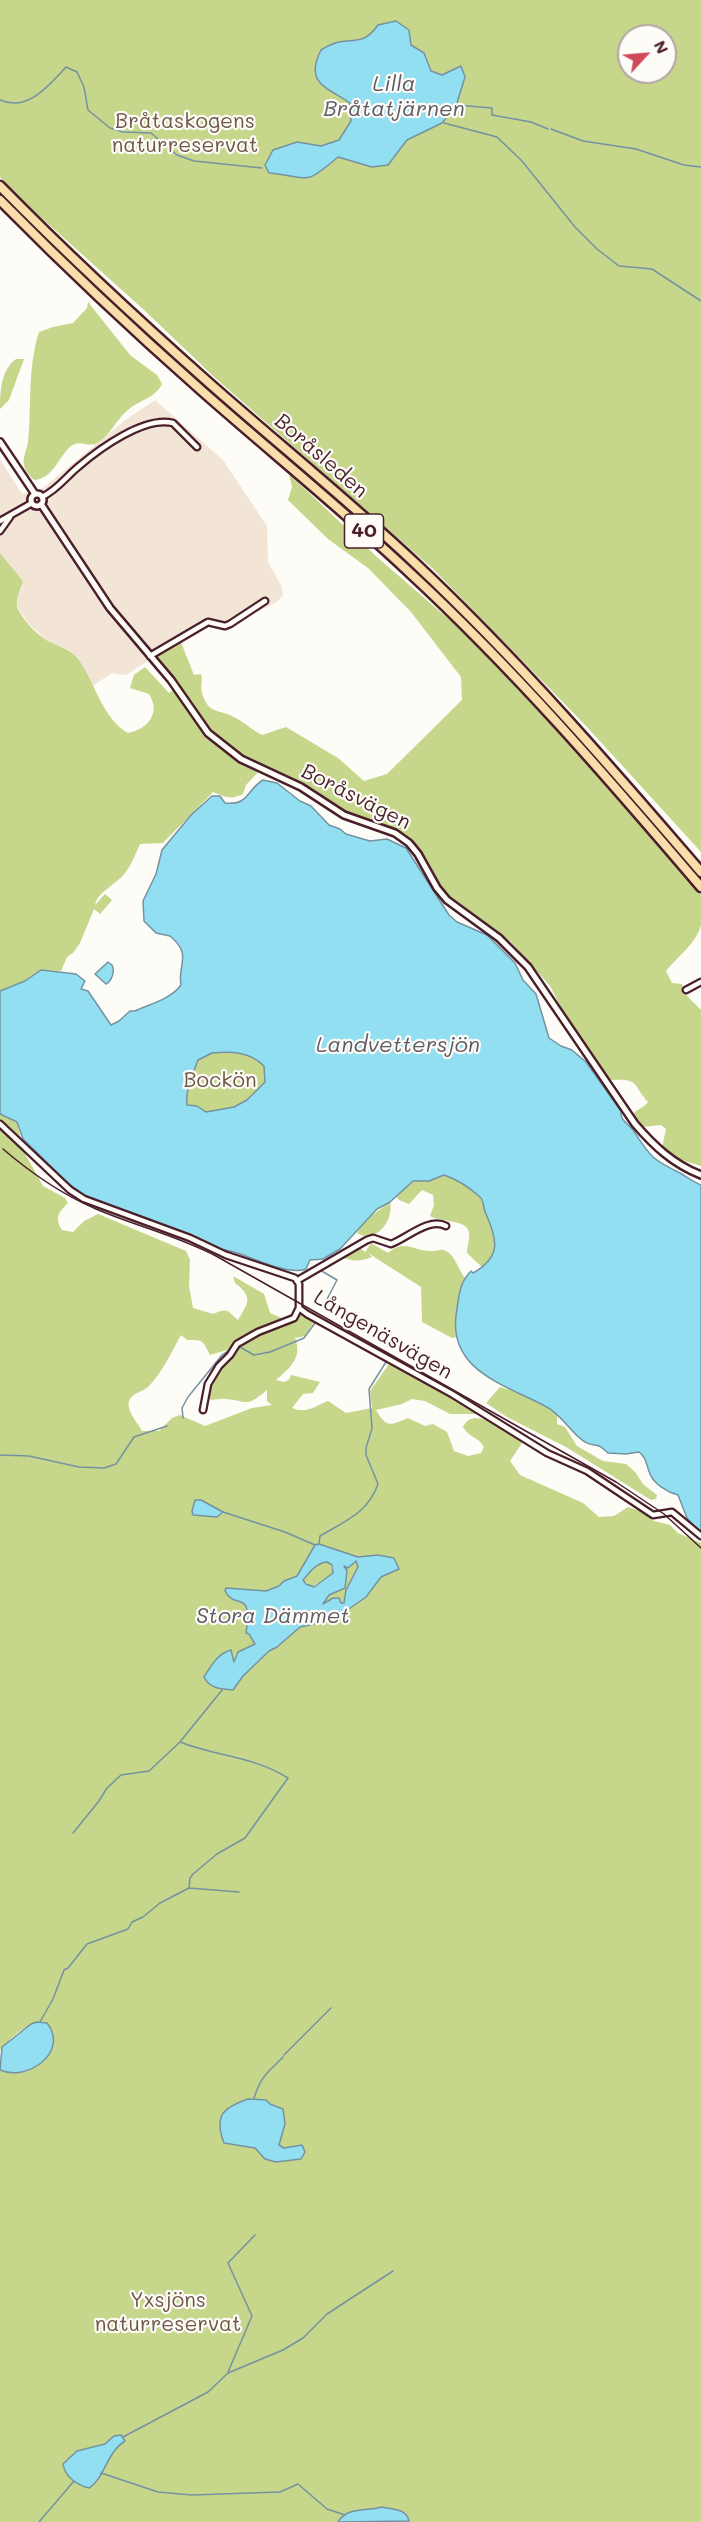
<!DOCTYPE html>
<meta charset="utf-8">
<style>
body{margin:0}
#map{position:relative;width:701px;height:2522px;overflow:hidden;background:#fdfcf7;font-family:Mali,sans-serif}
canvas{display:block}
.north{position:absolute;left:617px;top:24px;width:60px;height:60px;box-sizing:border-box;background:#fdfcf7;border:2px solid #b5a4a5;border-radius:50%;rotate:64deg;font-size:16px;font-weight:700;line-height:24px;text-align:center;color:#4a1f2b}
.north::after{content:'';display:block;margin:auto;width:21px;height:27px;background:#d1495b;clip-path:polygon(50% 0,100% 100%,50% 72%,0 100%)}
</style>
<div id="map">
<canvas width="701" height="2522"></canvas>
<div class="north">N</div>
</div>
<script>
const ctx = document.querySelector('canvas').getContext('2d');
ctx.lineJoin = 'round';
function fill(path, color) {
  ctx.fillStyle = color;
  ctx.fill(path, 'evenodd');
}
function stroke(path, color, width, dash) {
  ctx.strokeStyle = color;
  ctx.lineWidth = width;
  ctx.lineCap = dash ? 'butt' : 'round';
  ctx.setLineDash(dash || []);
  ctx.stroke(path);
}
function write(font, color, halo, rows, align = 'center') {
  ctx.font = font + ' Mali,sans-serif';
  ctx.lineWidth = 4.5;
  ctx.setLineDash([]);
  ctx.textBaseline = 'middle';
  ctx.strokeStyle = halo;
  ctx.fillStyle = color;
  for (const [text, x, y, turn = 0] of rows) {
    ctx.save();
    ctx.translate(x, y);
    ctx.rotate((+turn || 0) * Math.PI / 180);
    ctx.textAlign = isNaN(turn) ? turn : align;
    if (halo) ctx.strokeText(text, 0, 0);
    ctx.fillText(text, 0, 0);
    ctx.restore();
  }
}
const built = new Path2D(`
 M155 400 223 460 267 526 268 562 282 587 283 595 277 602 231 625H208L180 640 126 675 112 673 93 686 79 659 69 650 46 640 30 625 19 610 16 599 22 588 23 581 0 553V459L22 494 43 488 124 421Z`);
const green = new Path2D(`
 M0 0H701V852L587 727 432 568 213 376 143 309 26 204 0 177ZM629 36H665V72H629Z
 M88 302 130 355 157 375 162 384C155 398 140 400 129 409 117 418 110 436 97 443 89 448 80 439 71 446 59 456 53 479 34 480 30 476 25 471 24 465 22 459 27 449 28 442 32 404 27 370 39 332L53 327 73 323 87 308Z
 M16 359H24L9 400 0 409C0 391 1 370 16 359Z
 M289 474 377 557 467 635 610 788 701 895C701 904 701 916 701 925 696 944 678 956 666 971L672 983 682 984 685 994 701 1010V1166L675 1158 662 1148 666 1129 661 1125 642 1127 633 1115C637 1108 644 1108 648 1102 632 1084 640 1078 610 1080L562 1009 550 986 511 942 451 902 417 849 404 835 389 827 354 819 263 767 246 785 243 794C231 800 224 797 213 792L163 843 140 844C134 857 129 872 117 881 109 888 97 894 95 905L105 894 112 900 100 914 94 909 80 943 73 953 67 957 61 971 41 970 25 981 0 991V553L23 581C21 592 13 599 19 611 25 622 37 635 48 641 60 647 71 649 79 660 95 683 103 719 128 733 148 729 161 713 149 694L130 688 134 675 145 667 169 693 177 687 155 657 180 640 194 675 201 674C203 680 200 687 202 693 208 715 220 709 234 717 244 722 252 730 262 735L286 727 338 758 364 781 387 774 462 700 461 677 411 612 368 568 328 539 288 500 292 487Z
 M212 1053C232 1051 250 1052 264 1066L265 1082 252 1097 234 1107 206 1112 187 1105C185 1090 193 1074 198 1060Z
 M0 1114 17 1123 24 1152 43 1186 65 1198 68 1203C59 1212 54 1217 62 1230L73 1232 84 1221 98 1214 186 1251 190 1260 189 1285 193 1308 213 1314C229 1307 227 1311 238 1320 249 1302 253 1297 235 1283L233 1276 264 1294 270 1313 284 1319 240 1339 227 1350 210 1355C202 1340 204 1340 187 1340L181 1335C171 1353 162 1373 148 1387 142 1392 132 1393 129 1401 126 1411 138 1423 142 1431H159L172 1418 180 1415 205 1426 252 1408 272 1405 267 1401V1390C246 1408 248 1401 226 1399 217 1398 214 1402 206 1398 213 1372 237 1343 263 1332 276 1327 291 1325 300 1314L314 1322 305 1336 295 1338C303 1357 290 1368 276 1380L284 1382 289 1380 291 1375 320 1382 313 1393 303 1394 292 1408C307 1414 315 1406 328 1401L346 1413 372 1408 370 1391 389 1364 480 1414H450L425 1401 412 1399 402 1404 376 1410C387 1429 391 1425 408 1418L425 1426 433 1424 447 1432 454 1451 468 1456 481 1453 484 1447C480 1438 468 1437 463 1427 472 1405 509 1430 520 1440L522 1443 510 1461 520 1475 583 1503 599 1517 614 1516 628 1507 643 1512 654 1521 670 1525 678 1533 701 1543V2522H0V2070C26 2082 68 2056 47 2023 29 2020 11 2037 0 2050ZM201 1500 222 1512 206 1516 193 1515 192 1511 194 1503ZM315 1545 332 1548 358 1557 381 1555 394 1558 399 1569 381 1577 368 1594 346 1611 328 1621 300 1627 277 1647 269 1651 243 1676 235 1688C220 1690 214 1688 204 1677L215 1660 229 1650 232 1652 234 1662 236 1654 255 1644 247 1625 249 1610 243 1602 229 1597V1589L266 1591 283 1584 284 1581 297 1576ZM248 2099H261L283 2109 285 2124 279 2145 238 2146 224 2143C213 2116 225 2106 248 2099Z
 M444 1175C455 1179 474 1187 481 1197 483 1201 483 1207 485 1211 491 1228 505 1256 482 1267L467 1253C467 1247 470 1239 469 1233 468 1219 439 1222 430 1216L434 1205 433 1195 422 1190 409 1204 399 1200 396 1196 413 1181H429Z
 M390 1202C394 1222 375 1244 357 1233 365 1218 377 1212 390 1202Z
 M371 1243 388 1253C405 1238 414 1252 432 1251 437 1251 441 1248 446 1251 456 1256 458 1270 465 1278L462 1283 455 1318 456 1337 452 1338 422 1322 421 1287 368 1253 372 1257C360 1262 353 1261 341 1257L358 1246 365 1252Z
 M500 1387 528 1395 557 1414V1424L565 1427 577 1446 603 1461 626 1464 635 1472 643 1484 657 1495 656 1499 651 1500 566 1447 507 1417 486 1403Z
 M356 1561 358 1567 346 1590 345 1603H341L338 1598H333L323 1604 329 1595 345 1588 347 1571 343 1566Z
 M319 1563H330L333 1573 312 1587 303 1580Z`);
const water = new Path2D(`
 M396 21 409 30 411 45 424 53 431 71 442 75 461 66 465 77 456 106 442 123 407 140 388 165 372 167 338 157C303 187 311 177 269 173L265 165 273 150 297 142 321 146 339 140 351 121 350 103C327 87 304 84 321 50 326 47 333 43 339 42 359 39 365 43 378 25Z
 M263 780 277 783 300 801 311 806 329 825 340 829 346 834 370 841 387 839 406 848 449 915 457 922 487 935 515 963 523 980 536 994 549 1038 561 1046 572 1050 586 1062 621 1111C620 1121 628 1123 633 1130 650 1156 651 1159 680 1173 687 1177 693 1182 701 1185V1534L687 1518 678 1495C667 1492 654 1484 650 1474 646 1465 647 1458 639 1452L626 1454 608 1453C595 1440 594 1448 585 1442 570 1433 562 1414 545 1406 504 1384 445 1370 457 1309 459 1294 460 1282 471 1271L473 1273C501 1257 498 1241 486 1214 483 1209 484 1200 480 1197 470 1188 456 1179 444 1175L429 1181H413L390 1202 377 1209 340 1249 323 1259 310 1260 306 1269C289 1276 254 1258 237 1253 229 1250 221 1250 214 1248 202 1244 199 1235 184 1233L130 1212H124L90 1199 68 1183 23 1139 17 1122 0 1114V991L25 981 41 970 76 974 85 981 81 989 88 991 111 1025 119 1021 130 1011H135C150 1004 171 999 181 985 177 965 193 955 170 936L156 933 144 921 143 901 156 874 162 850 191 815 212 796H220L225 803C249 806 247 789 263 780ZM212 1053C232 1051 250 1052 264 1066L265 1082 247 1100 234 1107 206 1112 197 1106 187 1105C185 1089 193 1074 198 1060Z
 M108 962 112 965C115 971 112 981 106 984L95 974Z
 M195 1500H201L223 1512 217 1517 193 1515 192 1511Z
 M319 1544 358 1557 378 1555 394 1558 399 1569 381 1577 366 1597 346 1611 328 1621 300 1627 277 1647 269 1651 243 1676 233 1690C221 1689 210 1689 204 1677 212 1665 217 1654 231 1650L234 1662 238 1652 255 1644 249 1634 246 1633C253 1587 235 1611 225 1591L226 1588 266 1591 279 1586 284 1581 297 1576 315 1545ZM356 1561 358 1567 346 1590 344 1603H341L339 1598H333L323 1604 329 1595 345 1588 347 1571 344 1566 348 1568ZM327 1562 332 1565 333 1573 314 1587 306 1584 303 1580C310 1572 316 1563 327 1562Z
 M37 2022 47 2023C70 2053 26 2082 0 2070L2 2047 31 2024Z
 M248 2099 266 2100 270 2104 283 2109 285 2124 279 2145 284 2148 302 2145 305 2152 301 2159 276 2162 265 2159 255 2148 224 2143C213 2114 225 2107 248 2099Z
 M121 2435 125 2441C106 2453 105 2478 89 2488 77 2485 65 2477 63 2464L77 2451 105 2444 114 2436Z
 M382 2507C393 2510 406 2508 409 2521L338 2522C346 2507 368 2511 382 2507Z`);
const stream = new Path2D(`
 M0 100C27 112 49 86 66 67L77 72 84 87 88 110 110 128 123 132 151 133 177 155 194 161 262 168
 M456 105 492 108V115L531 122 548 129
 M444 123 497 137 522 161 575 227 597 249 619 266 652 269 701 301
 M551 129 583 141 636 149 684 165 701 167
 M320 1270 337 1280 323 1307
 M240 1347 254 1355 270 1352 304 1338 315 1323
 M183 1418 182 1408 188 1397 222 1355 232 1348
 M0 1455 29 1456 79 1467 104 1468 116 1464 134 1437 167 1426
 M223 1512 285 1532 315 1545
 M319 1544 320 1536C345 1521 368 1513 378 1484L366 1455V1448L372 1428 369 1389 386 1362
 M180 1742C218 1757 253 1756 288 1778L245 1838 217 1854 193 1874 190 1878 189 1888
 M73 1833 99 1801 107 1788 121 1775 149 1771 180 1742 222 1690
 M40 2022 53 1999 64 1970 68 1968 87 1944 128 1929 132 1922 143 1917 160 1903 189 1888 239 1892
 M284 2055 331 2008
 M254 2098C262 2074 267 2074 283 2057
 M228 2372 252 2316 228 2263 255 2235
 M123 2437 208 2392 228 2373 283 2350 303 2338 327 2314 393 2271
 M101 2473 158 2492 192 2495 280 2492 298 2484 327 2509 345 2515
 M39 2522 74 2481`);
const minor = new Path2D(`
 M42 497C57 490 66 477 78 467 99 449 144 416 173 423L197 447
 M0 521 32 503
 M0 531 10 517
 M150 656 208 622 225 626 230 624 265 601
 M686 990 701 982
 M0 1124 70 1190 84 1199 190 1238 226 1255 295 1278 299 1284V1308L307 1314 452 1394 547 1453 587 1471 653 1515 672 1512 701 1536
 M298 1280 367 1240 373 1238 391 1244C407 1238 429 1217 446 1226
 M203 1410 208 1384 219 1366 230 1355 237 1344 258 1332 294 1318 299 1308`);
const tertiary = new Path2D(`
 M0 442 35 494
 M31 500a6 6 0 1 1 12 0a6 6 0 1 1-12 0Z
 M41 504 110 608 171 680 208 733 241 759 301 787 344 815 395 833 409 843 418 854 437 888 447 900 499 938 528 967 635 1124C654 1146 673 1164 701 1175`);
const motorway = new Path2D(`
 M0 186C67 254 137 319 208 382 277 443 349 501 416 564 519 661 610 766 701 872
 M0 200C65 266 132 329 201 390 270 451 342 509 409 572 515 670 608 778 701 887`);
const rail = new Path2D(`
 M3 1149C31 1173 61 1194 96 1209 136 1226 178 1236 216 1256L616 1482 664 1514 701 1548`);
const shields = [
 [364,531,39]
];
const shieldNames = [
 ["40",364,531]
];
const parkNames = [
 ["Bråtaskogens",185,122],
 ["naturreservat",185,146],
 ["Bockön",220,1081],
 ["Yxsjöns",168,2301],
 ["naturreservat",168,2325]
];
const streetNames = [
 ["Boråsleden",321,456,41],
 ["Boråsvägen",356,797,27],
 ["Långenäsvägen",383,1335,30]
];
const waterNames = [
 ["Lilla",394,84],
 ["Bråtatjärnen",394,109],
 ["Landvettersjön",398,1045],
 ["Stora Dämmet",273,1616]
];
fill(built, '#f2e5d6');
fill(green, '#c6d68a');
fill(water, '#92dff1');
stroke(water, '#7592a2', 1.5);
stroke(stream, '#7592a2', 1.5);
stroke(minor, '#4a1f2b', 9);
stroke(tertiary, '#4a1f2b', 10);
stroke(motorway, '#4a1f2b', 13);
stroke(minor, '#fdfcf7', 4.5);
stroke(tertiary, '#fdfcf7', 5);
stroke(motorway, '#f9deab', 8);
stroke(rail, '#4a1f2b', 1.5);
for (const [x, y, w] of shields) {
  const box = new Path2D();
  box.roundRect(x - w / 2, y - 17, w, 34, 4.5);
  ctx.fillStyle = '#fdfcf7';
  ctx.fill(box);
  stroke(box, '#4a1f2b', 1.5);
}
write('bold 20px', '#4a1f2b', null, shieldNames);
write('21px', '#6f5648', '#fdfcf7', parkNames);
write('21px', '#4a1f2b', '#fdfcf7', streetNames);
write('italic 22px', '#605966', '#fdfcf7', waterNames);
</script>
